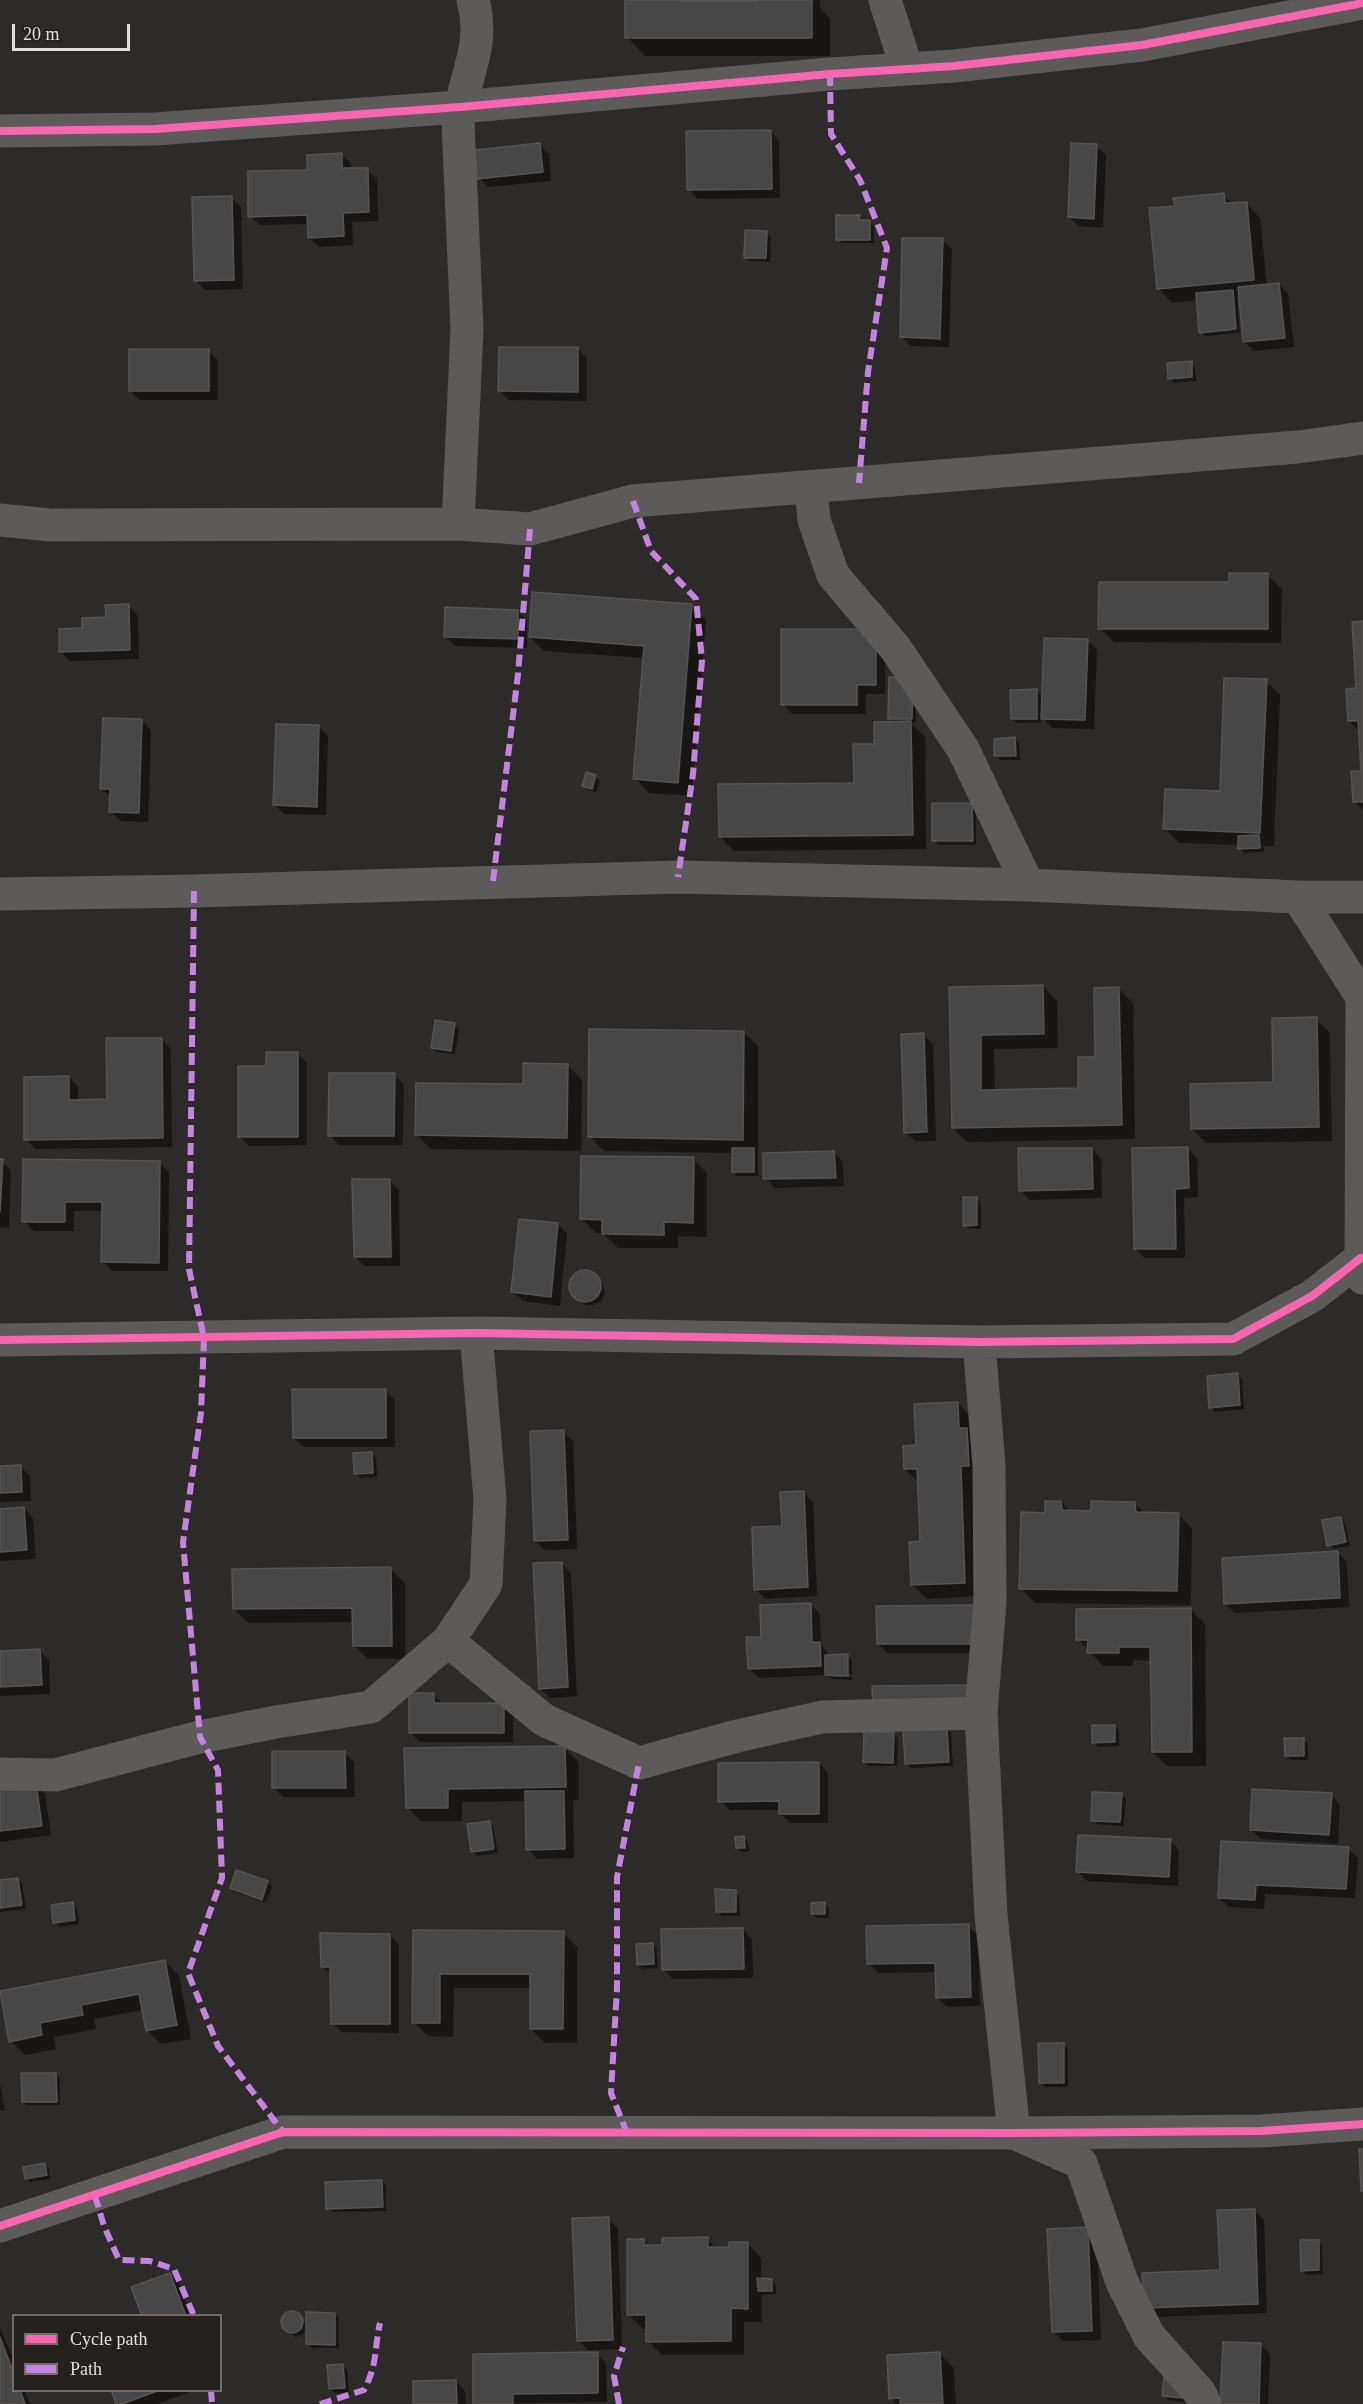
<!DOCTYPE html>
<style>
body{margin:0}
#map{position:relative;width:1363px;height:2404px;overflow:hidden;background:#2d2b29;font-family:Georgia,serif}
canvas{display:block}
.legend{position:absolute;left:12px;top:2314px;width:210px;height:78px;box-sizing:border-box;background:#25211e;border:2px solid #706d6a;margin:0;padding:8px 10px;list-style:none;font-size:18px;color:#e1dedc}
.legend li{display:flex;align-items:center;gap:12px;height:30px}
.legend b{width:30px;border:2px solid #706d6a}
.scale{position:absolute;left:12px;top:24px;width:118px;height:27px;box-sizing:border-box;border:3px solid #e1dedc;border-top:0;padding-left:8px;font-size:18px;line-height:21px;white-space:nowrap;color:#e1dedc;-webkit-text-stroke:4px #25211e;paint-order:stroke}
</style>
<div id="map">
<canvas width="1363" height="2404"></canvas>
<ul class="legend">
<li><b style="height:8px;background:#f766af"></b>Cycle path</li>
<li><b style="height:8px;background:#c483df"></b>Path</li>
</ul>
<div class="scale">20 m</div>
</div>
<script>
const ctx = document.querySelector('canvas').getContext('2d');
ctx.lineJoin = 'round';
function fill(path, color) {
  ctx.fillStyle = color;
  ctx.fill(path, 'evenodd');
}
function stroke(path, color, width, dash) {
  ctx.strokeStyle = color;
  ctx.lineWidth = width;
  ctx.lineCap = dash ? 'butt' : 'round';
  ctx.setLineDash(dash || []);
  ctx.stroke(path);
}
const shadow = new Path2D(`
 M627 0H820V8L830 19V56H645L627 37Z
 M770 131 779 141 780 198 698 199 689 189Z
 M540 145 549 155 551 181 488 187 479 178Z
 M1096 146 1106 155 1103 228 1079 226 1069 217Z
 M342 155 351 164V170H367L377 179 378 221 352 222 353 245 319 247 309 237V224L260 225 250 216Z
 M1223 195 1233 204 1246 203 1260 218 1267 286 1279 284 1288 294 1294 347 1254 351 1245 342 1240 297H1237L1240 333 1205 336 1200 332 1198 300 1172 303 1158 288 1176 208Z
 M231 197 241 207 243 289 205 290 195 280Z
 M859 217 874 226V243H842L838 239Z
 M766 232 771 237 770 262 750 261 746 257Z
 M942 240 952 249 949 347 911 346 902 337Z
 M578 349 587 359V401L509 400 500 391Z
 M208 351 218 360V400H140L130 391Z
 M1191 362 1195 367 1196 381 1174 383 1170 378Z
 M1267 575 1282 589 1281 643 1114 642 1100 628 1230 584Z
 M129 606 138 616 139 659 70 661 61 652 84 630Z
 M692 606 706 620 692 796 649 793 635 778 644 658 544 651 530 637Z
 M518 612 527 621V648L455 646 446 636Z
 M1363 623V810L1354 801 1363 772 1360 732 1349 721 1357 690Z
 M885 640V694H866V714H792L783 704Z
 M1087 640 1097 650 1094 729 1052 728 1041 716V723H1017L1012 719 1036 690 1043 697Z
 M1266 681 1280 695 1274 846H1263L1264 852 1244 853 1240 849V845L1179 843 1165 828 1221 792Z
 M916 683V723H911L925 737 926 849 734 851 720 837 856 784 876 745 894 723 889 718Z
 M142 721 151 730 148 822 121 821 111 812 112 798 101 788Z
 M318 726 328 736 326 815 284 814 275 805Z
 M1014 739 1019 743 1020 760H1000L996 755Z
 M595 776 600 781 596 792 588 790 584 785Z
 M971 804 976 809V845H938L934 840Z
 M1043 986 1057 1001 1058 1048 994 1049 995 1091 1080 1090 1097 1058 1119 989 1133 1003 1135 1139 967 1142 953 1128 951 988Z
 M1316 1019 1330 1033 1332 1141 1206 1143 1192 1129 1275 1084Z
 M454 1025 459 1029 455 1054 437 1052 432 1047Z
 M743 1032 758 1046V1176H738L734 1172V1153L604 1151 590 1137Z
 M923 1035 933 1044 936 1141H915L905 1132Z
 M162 1039 171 1049 172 1147 35 1149 26 1139 69 1077 78 1087V1101H108Z
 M298 1054 307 1063V1145L249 1146 239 1136 267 1068Z
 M567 1065 582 1080 581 1151 431 1149 417 1135Z
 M394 1075 404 1084 403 1145H339L330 1135Z
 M1092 1149 1101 1159 1102 1198 1030 1200 1020 1190Z
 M1188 1149 1197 1158 1198 1197 1184 1198 1185 1258H1145L1135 1249Z
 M834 1153 843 1162 844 1186 775 1188 765 1178Z
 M693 1159 707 1173V1237L678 1236V1248H618L603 1233H596L582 1219Z
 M0 1161 11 1170 9 1228 0 1227Z
 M25 1161 160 1163 169 1172 168 1271H112L103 1261V1211H74V1231H34L24 1221Z
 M389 1180 399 1190 400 1266H365L355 1257Z
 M976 1198 981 1203V1229H969L965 1225Z
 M558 1224 567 1234 560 1306 523 1301 513 1292Z
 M584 1270 593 1273 603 1284 605 1293 601 1301 594 1305H586L578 1301 569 1288 571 1280 576 1273Z
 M1237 1375 1242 1379 1244 1409 1215 1412 1211 1407Z
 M385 1390 395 1400V1447H304L294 1438Z
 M958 1403 972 1418 979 1596 927 1599 912 1584 921 1542 919 1483 905 1469 917 1446Z
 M563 1432 573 1441 577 1549 545 1550 535 1541Z
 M371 1454 376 1458 377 1477 360 1478 356 1473Z
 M0 1467H21L30 1476 31 1501 0 1502Z
 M803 1492 813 1502 817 1596 765 1599 756 1589 783 1527Z
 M1061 1502 1071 1512 1092 1513 1135 1503 1145 1514H1178L1192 1529 1191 1605 1035 1603 1021 1588 1047 1514Z
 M24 1508 33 1518 36 1559 0 1561V1510Z
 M1340 1518 1345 1523 1350 1546 1333 1549 1329 1545Z
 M1338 1553 1347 1562 1349 1607 1235 1613 1225 1604Z
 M562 1564 571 1573 577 1696 550 1698 540 1688Z
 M390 1569 405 1583V1659H368L354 1645V1622L248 1623 234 1609Z
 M811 1605 820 1614 821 1645 829 1653V1656H847L852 1660V1674H830V1677H852V1680L831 1679 828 1675 759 1678 749 1668 763 1638Z
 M977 1607 986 1653H888L878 1644Z
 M1191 1610 1205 1624 1206 1766H1167L1153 1752 1152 1661 1133 1660V1666H1103L1078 1639Z
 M40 1651 49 1660 50 1694 0 1696V1652Z
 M433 1695 443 1704H504L513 1714V1742H420L410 1732Z
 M1115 1726 1119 1731V1746L1098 1747 1094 1742Z
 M947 1728 951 1733 953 1766 911 1768 906 1764Z
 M893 1734 898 1738 897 1766H869L865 1761Z
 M1303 1739 1308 1744V1760H1291L1286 1756Z
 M564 1748 579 1762V1800H573L574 1858 537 1859 528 1849 527 1801 462 1802V1821H421L407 1807 406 1750Z
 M345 1753 354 1762 355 1797H283L274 1788Z
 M819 1763 828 1773V1823H790L781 1814V1810H730L720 1801Z
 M36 1784 45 1794 51 1835 0 1842V1789Z
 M1121 1795 1126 1799 1124 1826 1097 1824 1093 1820Z
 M1331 1795 1340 1805 1338 1844 1261 1839 1251 1830Z
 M489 1822 493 1827 498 1853 477 1856 473 1852Z
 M744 1838 748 1842 749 1851 741 1852 737 1848Z
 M1170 1840 1179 1850 1178 1886 1087 1881 1077 1871Z
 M1348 1849 1358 1858 1355 1898 1265 1894 1264 1909 1229 1907 1219 1898Z
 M237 1871 268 1883 272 1887 266 1903 236 1892 231 1888Z
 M18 1879 22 1884 26 1909 0 1912V1882Z
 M735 1891 739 1896 740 1916H722L717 1912Z
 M72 1904 77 1908 79 1924 59 1927 54 1922Z
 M825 1904 829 1908V1918H817L812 1914Z
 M968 1926 978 1935 980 2006 947 2007 937 1997V1972L879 1973 869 1964Z
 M743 1930 752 1939 753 1978 673 1979 663 1969Z
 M414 1931 563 1933 577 1947V2043H545L531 2029V1988H454L453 2037 428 2036 413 2022Z
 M390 1935 399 1945V2033L342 2032 332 2023V1976L322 1966Z
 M653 1944 657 1949 658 1968 643 1969 638 1965Z
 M165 1961 179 1976 191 2039 161 2044 147 2030 144 2010 94 2019 96 2029 54 2037 56 2049 25 2055 11 2041 2 1992Z
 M1063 2044 1068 2049V2087H1045L1041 2082Z
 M56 2074 60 2079V2105H27L23 2101Z
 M0 2084 5 2110 0 2111Z
 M44 2164 49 2169 50 2179 31 2182 27 2178Z
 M382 2182 386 2186V2211L332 2212 328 2208Z
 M1254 2210 1264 2220 1267 2313 1155 2317 1145 2307 1221 2272Z
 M608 2219 618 2229 622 2349 588 2350 578 2340Z
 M1087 2228 1097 2238 1101 2340 1063 2341 1053 2331Z
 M707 2239 717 2249 730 2248 747 2243 761 2258V2280H772L776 2285V2294L762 2295V2322H744V2355H662L648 2341V2329H643L629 2315 644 2241 650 2247H663Z
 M1318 2241 1322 2246 1323 2274 1307 2275 1302 2270Z
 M170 2275 179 2284 191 2316H143Z
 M294 2312 304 2320 308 2327 334 2314 339 2318V2348H312L308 2343V2329L302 2335 296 2337 291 2334 283 2324V2317Z
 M0 2328 14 2360V2390H25L30 2404H0Z
 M1260 2344 1270 2354 1268 2404H1222Z
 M939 2353 954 2368 956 2404H896L891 2398Z
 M597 2354 606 2363 607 2402 475 2404Z
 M343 2366 347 2370 349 2392 335 2393 330 2389Z
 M456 2381 465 2391 466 2404H415Z
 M1186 2385V2402L1168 2400 1164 2396Z
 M112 2390H195L157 2404H117Z`);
const building = new Path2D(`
 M625 0H812V38H625Z
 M681 0H757V1H681Z
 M771 130 772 189 687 190 686 131Z
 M540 143 543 172 477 179 475 150Z
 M1071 143 1097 144 1094 219 1068 217Z
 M342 153V168H368L369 212 343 213 344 236 308 238 307 215 248 217V171L307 170V155Z
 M1224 193 1225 203 1247 202 1254 280 1157 289 1149 208 1175 206 1173 198Z
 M232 196 234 280 194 281 192 197Z
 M836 215H860L859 220H870V240H836Z
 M745 230 767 231 766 258H744Z
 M902 238H943L940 339 900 337Z
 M1279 283 1285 338 1243 342 1238 287Z
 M1233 290 1236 329 1199 333 1196 293Z
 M499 347H578V392L498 391Z
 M129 349H209V391H129Z
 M1192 361V377L1168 379 1167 363Z
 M1229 573H1268V629H1098L1099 582H1229Z
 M532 592 692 604 678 783 633 779 644 646 529 637Z
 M129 604 130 650 59 652V629L82 628V618L106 617 105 605Z
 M445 607 518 610V639L444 637Z
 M1363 621V802H1353L1351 771H1361L1358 721H1348L1346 689 1356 688 1352 622Z
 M781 629H876V685H857V705H781Z
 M1044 638 1088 639 1085 720 1041 719Z
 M889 677H913L912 719H888Z
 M1224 678 1267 679 1260 833 1163 829 1165 789 1220 791Z
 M1037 689V719H1011L1010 690Z
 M103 718 142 719 139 813 109 812 110 789H100Z
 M911 721 913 835 719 837 718 784 854 783 853 744H874V722Z
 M276 724 319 725 317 807 273 805Z
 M1015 737 1016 756H994V739Z
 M586 772 596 775 592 789 582 786Z
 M932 803H972L973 841H932Z
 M1259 835 1260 848 1238 849V836Z
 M1043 985 1044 1034 981 1035V1090L1078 1088V1057H1095L1094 988 1119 987 1122 1125 952 1128 949 987Z
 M1317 1017 1319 1127 1191 1129 1190 1084 1273 1082 1272 1018Z
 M435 1020 455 1023 451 1051 431 1048Z
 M589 1029 744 1031 743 1140 588 1137Z
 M924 1033 927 1132 904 1133 901 1034Z
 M106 1038H162L163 1138 24 1140V1077L69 1076V1100L107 1099Z
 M266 1052H298V1137H238V1066H266Z
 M523 1063 568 1064 567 1138 415 1135 416 1083 523 1084Z
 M329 1073H395L394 1136H328Z
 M1188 1147 1189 1188 1175 1189 1176 1249H1134L1132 1148Z
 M732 1148H754V1172H732Z
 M1018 1148H1092L1093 1189 1019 1191Z
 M834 1151 836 1178 763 1179V1153Z
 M581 1156 694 1157 693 1223 664 1222V1235L602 1234V1220L580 1219Z
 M0 1159H3L0 1212Z
 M23 1159 160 1161 159 1263 101 1262 102 1202H65V1222H22Z
 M352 1179H390L391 1257H354Z
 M963 1197H977V1225L963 1226Z
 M519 1219 558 1223 551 1297 511 1292Z
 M569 1286a16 16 0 1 1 32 0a16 16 0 1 1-32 0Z
 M1238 1373 1240 1405 1209 1408 1207 1376Z
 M292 1389H386V1438H293Z
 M958 1402 959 1428H967L969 1466H961L965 1583 911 1585 909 1542 920 1541 917 1469H904L903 1446 916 1445 914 1404Z
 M564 1430 568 1540 534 1541 530 1431Z
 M372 1452 373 1473 354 1474 353 1453Z
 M21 1465 22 1492 0 1493V1466Z
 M804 1491 808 1587 754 1590 752 1527 782 1526 780 1492Z
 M1045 1501H1061L1062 1510 1091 1511V1501L1135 1502 1136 1512 1179 1513 1177 1591 1019 1589 1021 1512 1045 1513Z
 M24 1507 27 1550 0 1552V1509Z
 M1341 1517 1346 1542 1327 1546 1322 1520Z
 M1338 1551 1340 1598 1224 1604 1222 1558Z
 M562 1562 568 1687 539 1689 533 1563Z
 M391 1567 392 1646H353L352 1608 233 1609 232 1569Z
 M811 1603 812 1642H820L821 1666 748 1669 746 1637H761L760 1605Z
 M977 1605 978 1644H877L876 1606Z
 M1191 1608 1192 1752H1152L1150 1647H1119V1653H1087L1088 1640H1076V1609Z
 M40 1649 42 1685 0 1687V1651Z
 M848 1654V1676L825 1675V1655Z
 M970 1685 969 1706 873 1707 872 1686Z
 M409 1693H434V1703H504V1733H409Z
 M1092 1725H1115V1742L1092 1743Z
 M947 1727 949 1762 905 1764 903 1729Z
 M864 1732H894L893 1763 863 1762Z
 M1284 1738H1304V1756H1285Z
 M565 1746 566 1787 448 1789V1808H406L404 1748Z
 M272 1751H345L346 1788H272Z
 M819 1762V1814H779V1801L718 1802V1763Z
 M36 1783 42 1826 0 1831V1788Z
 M1252 1789 1332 1793 1329 1835 1250 1830Z
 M525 1791H564L565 1849 526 1850Z
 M1092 1792 1122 1793 1120 1822 1091 1821Z
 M490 1821 494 1849 471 1852 467 1824Z
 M1078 1835 1171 1839 1169 1877 1076 1872Z
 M744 1836 745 1848H736L735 1837Z
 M1221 1841 1349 1847 1346 1889 1256 1885 1255 1900 1218 1898Z
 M236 1870 268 1881 262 1900 230 1888Z
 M18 1878 22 1905 0 1908V1880Z
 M715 1889 736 1890V1912H716Z
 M73 1902 75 1920 53 1923 51 1905Z
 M825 1902V1914H811V1903Z
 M969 1924 971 1997 936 1998 935 1963 867 1964 866 1926Z
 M743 1928 744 1969 662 1970 661 1929Z
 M413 1930 564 1931 563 2029H530V1974H440V2023H412Z
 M320 1933 390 1934V2024H331L330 1967H321Z
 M653 1943 654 1964 637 1965 636 1944Z
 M165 1960 177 2025 146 2031 139 1994 81 2005 83 2015 40 2023 42 2035 9 2042 0 1991Z
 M1038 2043H1064V2083H1039Z
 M21 2073H56L57 2102H22Z
 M1359 2149H1363V2191H1361Z
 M45 2163 47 2175 25 2179 23 2167Z
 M382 2180 383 2207 326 2209 325 2182Z
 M1255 2209 1258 2304 1144 2308 1142 2273 1220 2270 1217 2210Z
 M609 2217 613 2340 577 2341 572 2218Z
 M1088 2227 1092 2331 1052 2332 1047 2229Z
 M708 2237V2247H729V2242H748V2309L731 2308V2341L646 2342V2315H627V2239H644V2245H662V2238Z
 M1300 2240H1319V2270L1301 2271Z
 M170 2273 186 2316H142L131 2287Z
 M757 2278 772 2279V2291H758Z
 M281 2322a11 11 0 1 1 22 0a11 11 0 1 1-22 0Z
 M306 2312 335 2313V2345L306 2344Z
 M0 2337 14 2374V2390H20L25 2404H0Z
 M1223 2342 1261 2343 1259 2404H1220Z
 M598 2352V2393L513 2394V2404H473V2354Z
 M940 2352 943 2404H900V2398L889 2399 887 2355Z
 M343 2364 345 2388 329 2389 327 2365Z
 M1164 2378 1183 2379 1182 2398 1162 2396Z
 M456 2380 457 2404H413V2381Z
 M111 2390H160L122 2404H116Z`);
const minor = new Path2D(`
 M885 0 907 69
 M0 131 155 129 460 107 830 74 954 66 1142 45 1363 3
 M811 487 814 520 833 575 896 649 963 749 1028 885
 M0 520 50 525 458 524 530 529 633 501 1298 447 1363 438
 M458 524 467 329 458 123C463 78 486 47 473 0
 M0 894 194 891 678 877 1028 885 1298 897H1363
 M1298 897 1362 997 1361 1258 1363 1278
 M0 1340 476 1333 979 1342 1233 1339 1312 1296 1361 1258
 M979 1342 989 1465 990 1602 981 1713 991 1915 1014 2133 1081 2163 1122 2282 1149 2336 1200 2393 1205 2404
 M448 1641 544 1720 639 1763 737 1736 822 1717 981 1713
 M0 1774 55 1775 200 1737 276 1722 371 1707 448 1641 486 1584 490 1499 476 1333
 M0 2226 283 2132 1014 2133 1261 2131 1363 2124`);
const quiet = new Path2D(`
 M830 74 831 134 860 180 887 248 868 372 859 483
 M633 501 651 551 696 599 702 660 693 774 678 877
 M493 881 518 674 530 529
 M194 891 189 1269 204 1338 201 1413 183 1542 200 1737 218 1770 222 1878 188 1973 218 2046 283 2132
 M627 2133 611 2093 617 1988V1877L639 1763
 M95 2196 104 2226 119 2260 150 2261 174 2269 194 2316
 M211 2390 212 2404
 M320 2404 364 2390C378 2364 374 2349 380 2323
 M619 2404 614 2376 623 2347`);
const cycleway = new Path2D(`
 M0 131 155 129 460 107 830 74 954 66 1142 45 1363 3
 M0 1340 476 1333 979 1342 1233 1339 1312 1296 1361 1258
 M0 2226 283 2132 1014 2133 1261 2131 1363 2124`);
fill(shadow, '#0007');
fill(building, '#484747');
stroke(building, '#555353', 1.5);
stroke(minor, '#5c5b59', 33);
stroke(quiet, '#c483df', 6, [12, 6]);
stroke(cycleway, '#f766af', 8);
</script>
